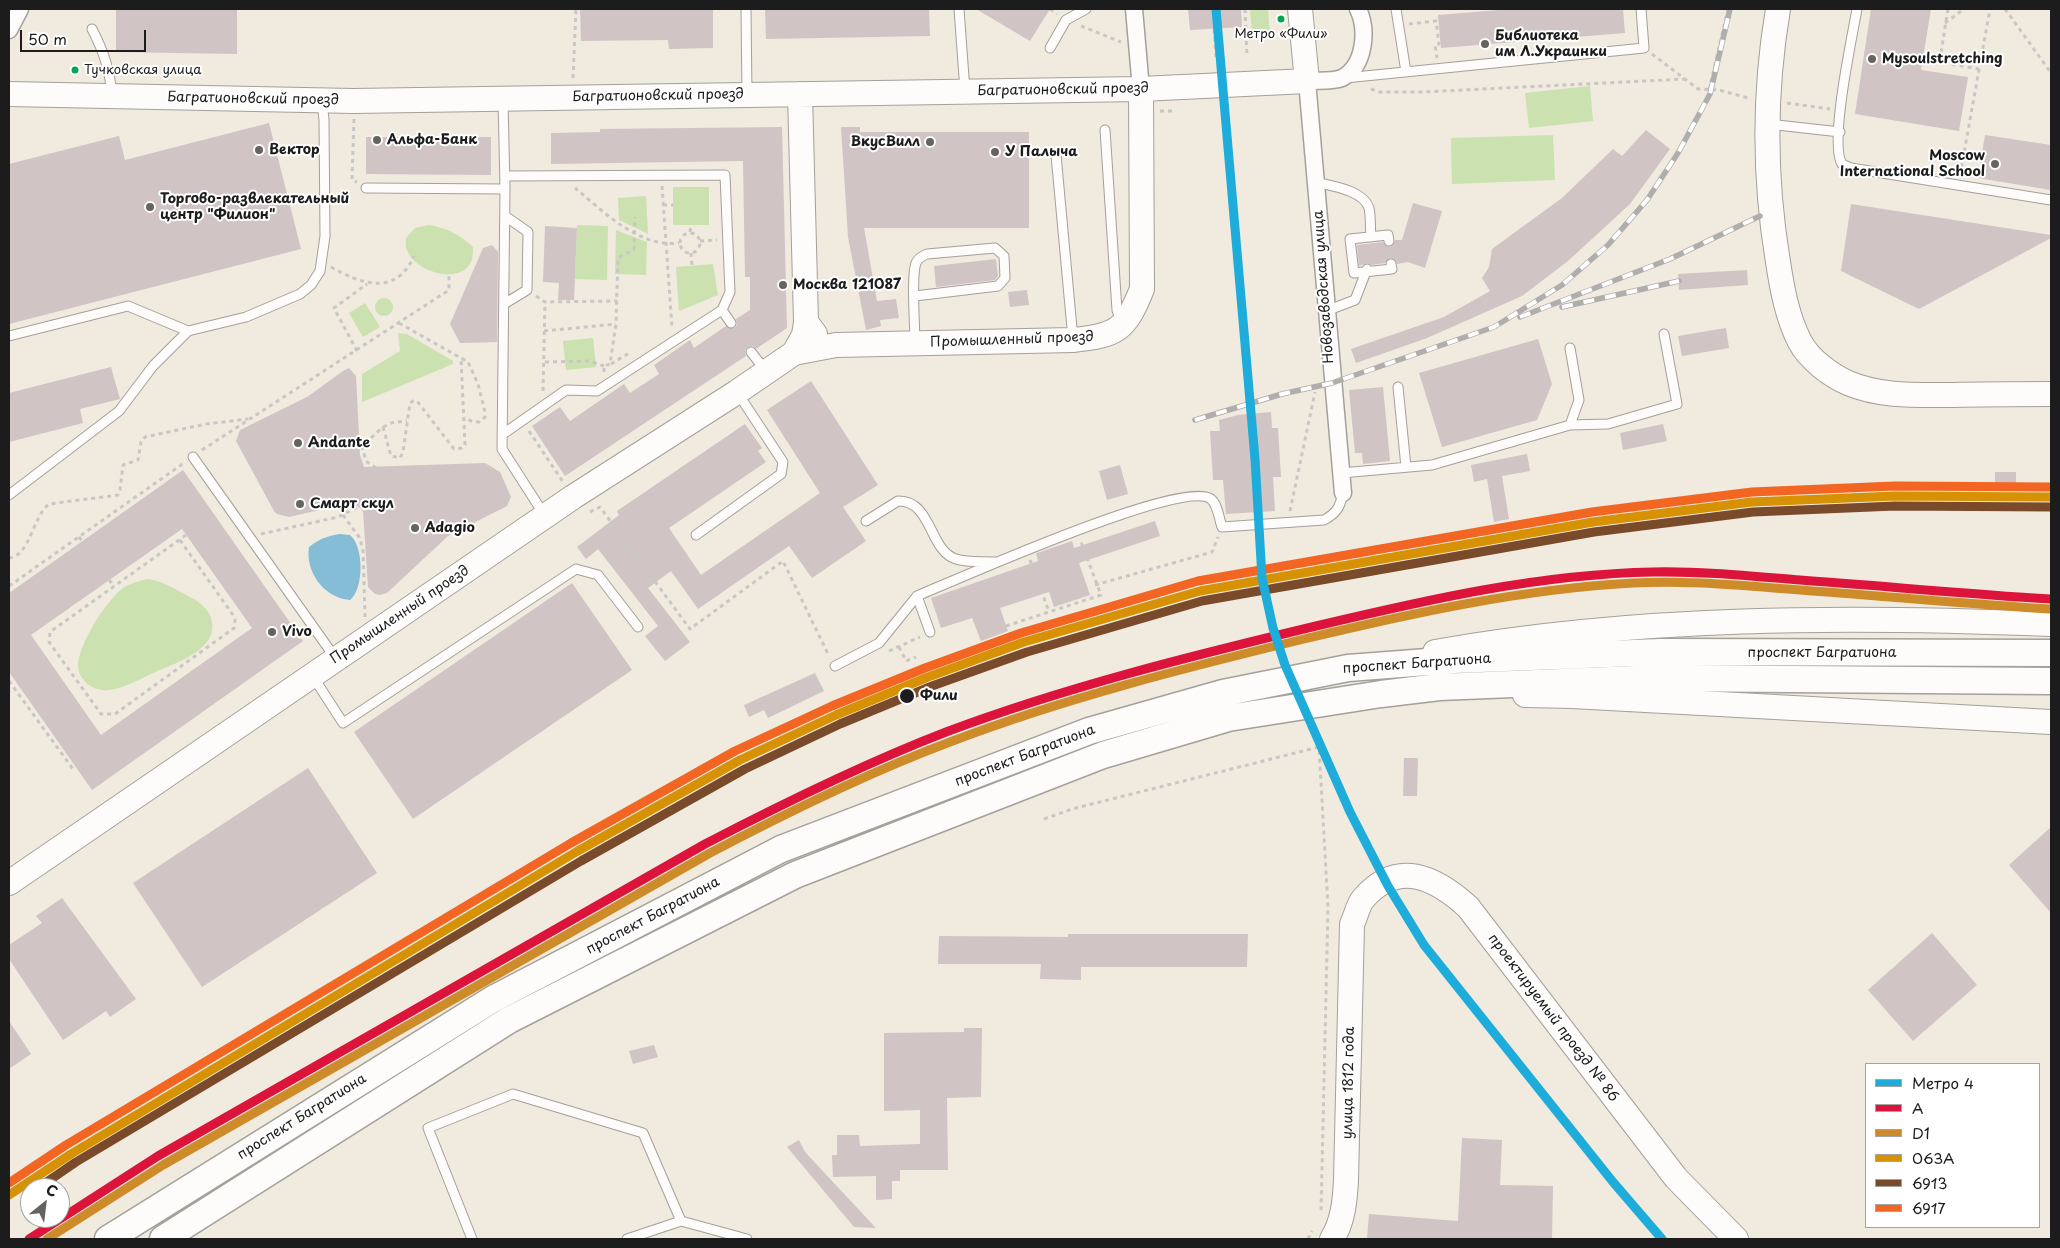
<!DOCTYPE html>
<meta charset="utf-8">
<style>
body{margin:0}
#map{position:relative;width:2060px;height:1248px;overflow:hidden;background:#f0eadf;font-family:"Playpen Sans",sans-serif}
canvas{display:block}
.frame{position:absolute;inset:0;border:10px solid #1c1c1c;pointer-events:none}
.legend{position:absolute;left:1865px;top:1063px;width:175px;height:165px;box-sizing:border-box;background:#fff;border:1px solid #a4a4a4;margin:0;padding:6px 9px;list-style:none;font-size:15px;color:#1c1c1c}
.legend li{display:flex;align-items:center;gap:10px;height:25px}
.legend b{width:25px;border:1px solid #a4a4a4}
.north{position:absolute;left:20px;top:1178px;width:50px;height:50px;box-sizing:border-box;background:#fff;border:1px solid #a4a4a4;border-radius:50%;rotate:29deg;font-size:14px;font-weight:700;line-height:20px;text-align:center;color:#1c1c1c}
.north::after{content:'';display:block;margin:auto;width:18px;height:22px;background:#666460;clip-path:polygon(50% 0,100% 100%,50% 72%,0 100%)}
.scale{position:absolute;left:20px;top:30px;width:126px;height:22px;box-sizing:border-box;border:2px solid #1c1c1c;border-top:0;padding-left:6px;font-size:15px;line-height:18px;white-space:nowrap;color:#1c1c1c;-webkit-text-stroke:4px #fff;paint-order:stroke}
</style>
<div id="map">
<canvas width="2060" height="1248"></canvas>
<div class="frame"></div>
<ul class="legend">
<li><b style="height:6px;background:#1eacda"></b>Метро 4</li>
<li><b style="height:6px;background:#dc143c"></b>A</li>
<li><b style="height:6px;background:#ce8b2a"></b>D1</li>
<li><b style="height:6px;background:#d69104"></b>063А</li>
<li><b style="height:6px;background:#7a4b2a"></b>6913</li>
<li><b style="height:6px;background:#f26522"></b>6917</li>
</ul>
<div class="north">С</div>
<div class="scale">50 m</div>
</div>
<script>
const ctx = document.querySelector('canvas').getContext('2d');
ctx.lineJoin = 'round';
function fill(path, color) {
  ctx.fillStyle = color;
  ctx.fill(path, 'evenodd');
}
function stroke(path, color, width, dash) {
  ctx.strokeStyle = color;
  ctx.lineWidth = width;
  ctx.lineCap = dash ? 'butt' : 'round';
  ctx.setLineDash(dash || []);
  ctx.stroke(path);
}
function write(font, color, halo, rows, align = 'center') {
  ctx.font = font + ' "Playpen Sans",sans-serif';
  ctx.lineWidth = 4;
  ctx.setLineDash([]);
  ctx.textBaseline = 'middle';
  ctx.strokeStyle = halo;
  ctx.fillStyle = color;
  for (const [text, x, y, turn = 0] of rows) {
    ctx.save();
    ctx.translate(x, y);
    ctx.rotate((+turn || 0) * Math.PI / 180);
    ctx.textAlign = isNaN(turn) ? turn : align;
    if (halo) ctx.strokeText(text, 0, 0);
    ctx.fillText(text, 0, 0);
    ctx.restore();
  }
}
const green = new Path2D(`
 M1250 9H1268L1270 34 1252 33Z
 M1590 86 1593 121 1529 128 1525 93Z
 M1553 135 1555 180 1452 184 1451 138Z
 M673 187H709V225H673Z
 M646 196 648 234 619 220 618 198Z
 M429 225C447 228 459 234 473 247 473 251 473 258 471 262 459 286 414 271 407 250 405 247 406 242 406 238L415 228Z
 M577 225 608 226 607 280 575 279Z
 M616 230 647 242 646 275 615 274Z
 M713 264 718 295 679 311 676 267Z
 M375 307a9 9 0 1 1 18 0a9 9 0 1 1-18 0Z
 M365 303 380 327 363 337 349 313Z
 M398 333 407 334 453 361V364L362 402V374L400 351Z
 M593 338 596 367 566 370 563 341Z
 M148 579C163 581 177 590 190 597 200 602 210 610 212 622 217 651 173 664 153 673 142 678 130 685 118 688 109 691 100 691 92 687 85 683 78 675 78 666 78 645 106 601 123 588 131 583 139 581 148 579Z`);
const water = new Path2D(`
 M340 534 350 535C364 546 364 589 350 600 324 598 305 572 309 547 319 539 327 536 340 534Z`);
const building = new Path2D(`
 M116 9H237V54L116 52Z
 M580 9H713V48L669 49 668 40 581 41Z
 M765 9H929L930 36 766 39Z
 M976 9H1050L1030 41Z
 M1188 9H1241L1242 27 1190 30Z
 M1510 9H1623L1625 33 1441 48 1438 15Z
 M1871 9H1931L1921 70 1968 77 1959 131 1855 114Z
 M269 123 301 249 9 324V164L119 136 125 160Z
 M782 127 787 328 756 349 753 346 748 347 745 350 746 356 565 476 532 426 560 407 570 421 624 384 630 393 659 374 654 365 690 340 694 348 726 326 734 328 737 325 736 319 750 310V277H745L743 161 551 164V133L600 132V129Z
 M841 127H860V132H1029V228H864L877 301 896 299 899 318 880 320 881 326 866 330 848 237Z
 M1646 130 1670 149 1630 204 1568 261 1522 296 1427 338 1356 363 1351 349 1444 317 1490 291 1482 278 1489 267 1492 249 1562 198 1613 149 1622 156Z
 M1985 135 2051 145V190L1978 178Z
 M366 137H491V175L366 174Z
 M1413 203 1442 211 1425 268 1408 262 1397 264 1395 260 1390 258 1385 263 1372 265 1367 263 1359 266 1357 245 1383 242 1390 247 1393 245 1395 240H1402Z
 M1851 204 2051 235V238L1919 309 1841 271Z
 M545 226 577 228 574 300H558L559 283 543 282Z
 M492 245 498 252 497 342 460 343 450 324 483 248Z
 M996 259 998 276 995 280 936 287 934 266Z
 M1747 270 1748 285 1679 290 1678 274Z
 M1027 290 1029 305 1010 307 1008 292Z
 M1726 328 1729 348 1682 356 1678 336Z
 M1538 339 1552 384 1537 420 1442 447 1419 373Z
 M111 367 120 399 80 409 83 423 9 442V393Z
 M349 368 356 376 360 455 364 467 485 463 500 472 511 497 507 506 448 536 387 593 380 595 375 594 368 587 363 511 356 505 350 503 289 517 277 514 274 511 236 441 240 430 307 397 343 371Z
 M811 381 878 485 843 507 866 541 812 578 789 546 698 609 671 571 648 588 690 642 665 661 645 636 658 626 598 549 586 559 577 547 619 515 617 511 745 424 762 448 758 451 766 462 669 528 701 575 820 493 767 410Z
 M1383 387 1390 461 1363 464 1362 453H1355L1349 390Z
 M1271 412 1272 428H1278L1281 477H1273L1275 511 1226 514 1223 480H1213L1210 431H1220L1219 420 1238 415Z
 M1663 424 1667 441 1623 450 1620 433Z
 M1527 454 1530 471 1502 476 1509 519 1494 522 1487 479 1474 482 1471 465Z
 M1120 465 1128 494 1107 500 1099 471Z
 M183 470 303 641 92 790 9 672V593ZM182 529 252 628 101 735 31 635Z
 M1995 472H2016V486H1995Z
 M1155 521 1160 536 1079 563 1090 595 1054 607 1049 592 1000 608 1008 631 981 641 972 618 941 628 931 598 1038 561 1036 553H1037L1072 541 1074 548Z
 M572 583 632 670 413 819 354 732Z
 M815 673 824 691 768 718 764 710 749 717 744 705Z
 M1404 758H1418L1417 796H1403Z
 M308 768 377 873 202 987 133 883Z
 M2051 827V913L2009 865Z
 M62 898 136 999 110 1017 106 1011 63 1040 9 959V945L42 923 36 916Z
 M1932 933 1977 985 1913 1041 1868 990Z
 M1068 934H1248L1247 967H1081V980L1040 979 1041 964H938L939 936 1068 937Z
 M9 1021 31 1054 9 1069Z
 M964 1028H982L981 1097 947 1098 948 1170H900V1181H892V1199L876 1200V1176L833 1177 832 1155H837V1135H859L860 1146 920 1144V1110L884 1111V1033L964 1032Z
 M654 1045 658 1057 633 1064 629 1051Z
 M1462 1138 1502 1140 1500 1185 1553 1186 1552 1239H1367L1369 1214 1458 1221Z
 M799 1140 805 1152 876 1228 854 1227 787 1147Z`);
const path = new Path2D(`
 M1050 9 1057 14
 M1245 9 1247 56
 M1948 9 1940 59 1945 63 1979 69
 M2005 9 2051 73
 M1945 23 1964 9
 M1409 24 1436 21 1439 44 1435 45 1437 58
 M1081 26 1121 42
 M1214 29 1216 57
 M1652 54 1698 89 1719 90 1748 98
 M573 78 576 9
 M1371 89 1379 92H1423L1685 79
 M1709 90 1728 9
 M1787 103 1830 109
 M1160 111H1175
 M354 119 352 180 357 182
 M1960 175 1990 9
 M662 186 672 328
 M575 188C604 212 639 248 679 243
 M663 205H673
 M690 232 691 225
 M680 243a10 10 0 1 1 20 0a10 10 0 1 1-20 0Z
 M700 241 717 240
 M691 253 692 265
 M331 267C361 284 396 297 414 256
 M536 296 545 302 617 301
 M399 323 468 362 478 384 485 412V417L479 422 471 421 465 417
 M544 331 616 324
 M357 351 334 308 367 284
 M545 362 589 361 604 366
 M611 364 631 352
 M604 372V366L610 364 616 324 618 258 634 249 635 217
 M543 391 545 302
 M383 427 394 422 407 421
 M529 431 563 482
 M202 450 449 290V275
 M376 468 366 461 362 446 383 427 391 456 400 458 403 452 410 403 413 401H417L454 449 462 448 465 445 461 358
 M1290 511 1315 392
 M590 512 600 507 690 629 783 561 829 656
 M343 515 359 537 363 549 365 617
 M261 534 338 517 358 507
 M79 537 82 541
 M180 540 233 615 235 620 234 628 115 714H101L49 642 50 632 186 535
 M9 558C30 556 33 516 49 504L118 495 120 490 123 465 138 460 141 442 145 437 206 424 248 419
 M1030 560 1049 612
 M109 580 114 586
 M1095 585 1212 552 1218 537
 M9 586 184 463
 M1006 626 1101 595 1081 542
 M899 647 906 661 916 657
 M889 651 920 637
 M9 681 73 769
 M1044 819 1072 809 1319 747 1328 907 1321 1212
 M1308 1239 1312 1231`);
const lane = new Path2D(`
 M746 9 747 95
 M959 9 965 91
 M1396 9 1406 72
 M1857 9C1852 38 1829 143 1842 164L1851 168 2051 200
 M92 29C104 52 110 71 112 96
 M1050 48 1066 20 1086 9
 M1345 78 1644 48 1641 9
 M503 99 505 189 502 449 545 516
 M1768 124 1840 132
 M1105 130 1117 310 1121 321
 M1056 155 1073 339
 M1316 182C1332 186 1363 190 1369 208 1371 217 1370 228 1371 237
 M366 188 505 189
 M1389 241 1388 235 1350 239 1354 273 1392 269 1391 264
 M915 296 998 286 1005 278 1004 256 995 248 927 254C922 256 918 258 916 263 911 276 915 326 915 343
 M504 304 527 290 528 232 505 216
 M722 310 731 323
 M1326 311 1355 300 1367 269
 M9 336 128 306 188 331
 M751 352 766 371
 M1398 387 1406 467
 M1570 425 1579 400 1570 348
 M503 434 566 390 597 391 722 310 730 292 725 175 505 176
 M193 457 336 659
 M1341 473 1432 465 1570 425 1608 424 1677 404 1664 334
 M9 495 119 411 153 366 188 331 246 317 300 294 311 285 320 271 325 236 324 120 322 101
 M866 521 898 501C932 500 929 551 956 559 968 563 983 561 995 562
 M696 535 781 474 783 462 737 392
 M930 632 917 596C956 580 1183 478 1211 499 1218 505 1219 519 1222 527L1324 520C1337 513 1340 507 1343 493
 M835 666 879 643 917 596
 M312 675 343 723 576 569 598 575 638 627
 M472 1239 428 1128 513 1094 643 1133 681 1221
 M627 1239 681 1221 747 1239`);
const street = new Path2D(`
 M1134 9 1141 89
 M9 30 20 9
 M1343 493 1307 81C1317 80 1333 82 1342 78 1365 66 1368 30 1358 9`);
const secondary = new Path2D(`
 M1778 9C1764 92 1764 178 1778 262 1782 288 1787 317 1800 342 1809 359 1830 375 1848 383 1881 397 1917 395 1953 395 1986 394 2018 394 2051 394
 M9 94 353 101 1141 89 1307 81 1300 9
 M800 94 806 322 815 334
 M794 353 836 345 1073 340C1117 335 1125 331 1142 289L1141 89
 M1435 652C1638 616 1846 616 2051 624
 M1525 695 1572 696 2051 722
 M9 883 573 497 737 392 794 353 804 335 806 322
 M1332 1239C1343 1222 1345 1200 1346 1180L1352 924C1356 916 1358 905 1363 899 1398 858 1436 878 1468 907L1676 1178 1736 1239`);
const primary = new Path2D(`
 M108 1239 493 999 781 849 1089 731 1223 693 1348 668 1454 660 1660 652 2051 653
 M163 1239 509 1020 795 875 1103 755 1228 718 1381 694 1439 687 1660 678 2051 681`);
const rail = new Path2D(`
 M1562 307 1679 281
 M1520 317 1670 259 1760 216
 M1195 420 1282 394 1332 383 1494 327 1562 285 1608 245 1647 200 1678 153 1710 94 1730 9`);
const rail1 = new Path2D(`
 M29 1239 158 1156 705 844C784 803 863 764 946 732 1066 687 1191 656 1316 626 1426 600 1539 574 1653 572 1702 571 1751 576 1800 580 1884 586 1967 594 2051 599`);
const rail2 = new Path2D(`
 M47 1239 163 1165 710 853C788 812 867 773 950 742 1065 698 1185 668 1304 639 1413 613 1522 589 1633 583 1689 580 1745 586 1800 590 1884 596 1967 604 2050 609`);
const rail3 = new Path2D(`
 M9 1195 71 1154 576 852 740 760 836 715 928 677 1024 642 1200 591 1593 522 1752 502 1895 496 2051 497`);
const rail4 = new Path2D(`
 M38 1188 76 1162 581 861 745 769 840 724 932 686 1027 652 1202 601 1594 532 1753 512 1895 506 2051 507`);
const rail5 = new Path2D(`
 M9 1183 66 1145 571 843 735 751 832 706 925 668 1021 633 1198 581 1592 512 1752 492 1895 486 2051 487`);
const metro1 = new Path2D(`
 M1216 9 1255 459 1262 578 1273 628 1285 665 1350 812 1388 886 1424 945 1613 1182 1662 1239`);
const markers = [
 [1281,19,4.5,"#00a651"],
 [1485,44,5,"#666460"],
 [1872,59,5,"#666460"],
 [75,70,4.5,"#00a651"],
 [377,140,5,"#666460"],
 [930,142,5,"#666460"],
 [259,150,5,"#666460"],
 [995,152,5,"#666460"],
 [1995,164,5,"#666460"],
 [150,207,5,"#666460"],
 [783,285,5,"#666460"],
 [298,443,5,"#666460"],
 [300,504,5,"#666460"],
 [415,528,5,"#666460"],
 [272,632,5,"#666460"],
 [907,696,8,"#1c1c1c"]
];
const busNames = [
 ["Метро «Фили»",1281,34],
 ["Тучковская улица",84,70,"left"]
];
const poiNames = [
 ["Библиотека",1495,36],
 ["им Л.Украинки",1495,52],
 ["Mysoulstretching",1882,59],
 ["Альфа-Банк",387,140],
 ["ВкусВилл",920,142,"right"],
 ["Вектор",269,150],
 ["У Палыча",1005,152],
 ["Moscow",1985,156,"right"],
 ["International School",1985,172,"right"],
 ["Торгово-развлекательный",160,199],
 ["центр \"Филион\"",160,215],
 ["Москва 121087",793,285],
 ["Andante",308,443],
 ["Смарт скул",310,504],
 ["Adagio",425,528],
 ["Vivo",282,632]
];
const streetNames = [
 ["Багратионовский проезд",1063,90,-1],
 ["Багратионовский проезд",658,96,-1],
 ["Багратионовский проезд",253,99,1],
 ["Новозаводская улица",1324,287,-94],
 ["Промышленный проезд",1012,340,-2],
 ["Промышленный проезд",400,615,-34],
 ["проспект Багратиона",1822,653],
 ["проспект Багратиона",1417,664,-4],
 ["проспект Багратиона",1025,756,-21],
 ["проспект Багратиона",653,916,-28],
 ["проектируемый проезд № 86",1553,1018,53],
 ["улица 1812 года",1349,1083,-89],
 ["проспект Багратиона",302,1117,-32]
];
const stopNames = [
 ["Фили",920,696]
];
fill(green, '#cbe1af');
fill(water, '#85bcd6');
fill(building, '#d0c4c5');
stroke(lane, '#a4a09a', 11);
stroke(street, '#a4a09a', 19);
stroke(secondary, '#a4a09a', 26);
stroke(primary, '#a4a09a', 29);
stroke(path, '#c9c7c5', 3, [4, 4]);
stroke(lane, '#fdfcfa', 9);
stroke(street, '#fdfcfa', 16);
stroke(secondary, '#fdfcfa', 24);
stroke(primary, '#fdfcfa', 26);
stroke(rail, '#afaead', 5.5);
stroke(rail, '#fff', 4, [11]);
stroke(rail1, '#dc143c', 9);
stroke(rail2, '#ce8b2a', 9);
stroke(rail3, '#d69104', 9);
stroke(rail4, '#7a4b2a', 9);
stroke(rail5, '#f26522', 9);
stroke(metro1, '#1eacda', 9);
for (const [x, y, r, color] of markers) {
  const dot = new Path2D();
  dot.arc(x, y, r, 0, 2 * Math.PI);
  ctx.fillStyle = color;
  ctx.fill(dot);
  stroke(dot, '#fff', 2);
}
write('13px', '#1c1c1c', '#fff', busNames);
write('bold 14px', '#1c1c1c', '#fff', poiNames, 'left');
write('14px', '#1c1c1c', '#fff', streetNames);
write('bold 14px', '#1c1c1c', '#fff', stopNames, 'left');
</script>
